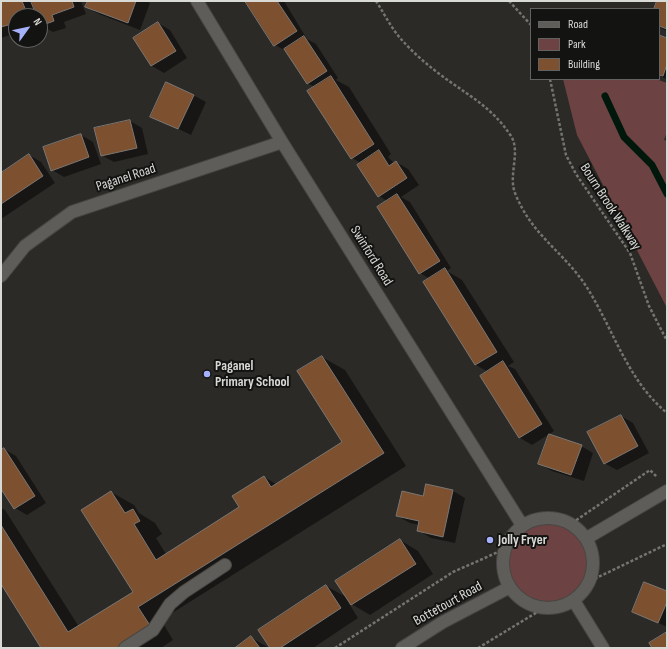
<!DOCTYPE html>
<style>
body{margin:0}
#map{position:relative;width:668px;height:649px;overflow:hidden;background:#2b2a26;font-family:"Sofia Sans Condensed",sans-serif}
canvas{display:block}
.frame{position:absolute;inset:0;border:2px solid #d9d9d6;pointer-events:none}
.legend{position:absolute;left:530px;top:8px;width:130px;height:72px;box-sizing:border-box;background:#131311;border:1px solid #626260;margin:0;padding:5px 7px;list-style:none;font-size:12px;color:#d9d9d6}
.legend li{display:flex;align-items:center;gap:8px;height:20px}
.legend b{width:20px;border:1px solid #626260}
.north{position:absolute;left:8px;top:8px;width:40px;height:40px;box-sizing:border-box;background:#131311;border:1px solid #626260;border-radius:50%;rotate:57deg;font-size:11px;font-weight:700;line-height:16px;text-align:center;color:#d9d9d6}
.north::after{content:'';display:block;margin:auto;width:14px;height:18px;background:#a6b1fc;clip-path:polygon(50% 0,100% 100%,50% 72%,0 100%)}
</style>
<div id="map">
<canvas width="668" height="649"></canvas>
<div class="frame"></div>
<ul class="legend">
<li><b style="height:5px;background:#5f5d59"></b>Road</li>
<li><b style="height:11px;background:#6c4342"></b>Park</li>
<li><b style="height:11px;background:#7d5130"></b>Building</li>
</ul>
<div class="north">N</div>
</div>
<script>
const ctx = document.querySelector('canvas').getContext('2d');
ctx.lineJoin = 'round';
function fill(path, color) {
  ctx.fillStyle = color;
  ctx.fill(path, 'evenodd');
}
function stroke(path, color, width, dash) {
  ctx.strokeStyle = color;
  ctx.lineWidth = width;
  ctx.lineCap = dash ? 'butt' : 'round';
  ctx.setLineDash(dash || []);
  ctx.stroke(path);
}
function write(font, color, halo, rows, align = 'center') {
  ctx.font = font + ' "Sofia Sans Condensed",sans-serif';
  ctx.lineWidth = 4;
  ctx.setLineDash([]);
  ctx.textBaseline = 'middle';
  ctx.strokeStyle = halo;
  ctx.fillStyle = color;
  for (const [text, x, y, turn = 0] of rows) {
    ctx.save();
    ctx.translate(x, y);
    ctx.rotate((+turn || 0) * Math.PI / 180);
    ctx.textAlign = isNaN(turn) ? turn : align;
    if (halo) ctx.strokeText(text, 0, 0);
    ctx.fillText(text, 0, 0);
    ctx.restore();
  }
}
const green = new Path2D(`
 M563 79H656L667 83V132L664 140 667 141V308L577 135Z
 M505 562a43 43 0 1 1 86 0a43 43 0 1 1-86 0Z`);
const shadow = new Path2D(`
 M30 1 33 3 32 1H81L86 14 64 22 66 28 53 32 40 25V16H16V33L1 38V2Z
 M89 1H146L150 3 140 30 99 14 86 7Z
 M246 1H284L307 39 316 44 338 78 336 80 349 87 391 154 388 157 394 163 396 162 408 169 419 185 401 197 410 202 451 268 447 271 462 280 514 362 508 366 515 369 554 431 532 445 520 438 481 376 488 372 476 365 424 282 430 279 420 273 387 201 379 196 361 163 352 158 315 87 307 83 288 52 275 45Z
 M658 1H667V31L659 27V9H655Z
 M158 23 170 30 187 58 164 73 152 66 134 38Z
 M40 25 43 33 40 34Z
 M659 36 667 39V79L659 76Z
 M193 95 206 102 191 135 152 116Z
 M130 121 142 128 148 154 114 162 101 155Z
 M81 135 93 142 101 164 64 177 52 170Z
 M29 155 41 162 55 183 1 219V174Z
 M322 357 345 370 406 466 161 620 173 640 161 648H42L1 583V508L5 510 79 627 134 592 111 492 134 505 139 513 155 523 162 534 156 538 166 554 241 508 264 477 276 484 343 442Z
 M621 416 633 423 649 453 617 470 604 463Z
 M581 446 593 453 584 481 552 471 540 464Z
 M4 449 16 456 46 503 27 515 15 508 1 487V451Z
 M427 485 453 491 465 498 455 543 431 538 419 531 420 525 410 523 397 516 424 497Z
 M400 540 418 551 433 574 370 615 348 602 358 618 313 648H271L326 586 348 598Z
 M667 593V627L633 611Z
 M252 638 269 648H237Z`);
const stream = new Path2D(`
 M605 96 624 137 652 165 667 194`);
const building = new Path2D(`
 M1 1H22L28 16H16V26L15 23 1 27Z
 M31 1H72L74 7 52 15 54 21 40 26V16H37Z
 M88 1H136L128 23 85 7Z
 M245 1H277L297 31 274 46Z
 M657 1H667V29L659 26V9H654Z
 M158 22 176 51 151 66 133 38Z
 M659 35 667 38V64L663 76 659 75Z
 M304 36 327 71 307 84 284 49Z
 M331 76 374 144 351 159 307 91Z
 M166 82 194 95 178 129 150 117Z
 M130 120 137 148 101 156 94 128Z
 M81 134 89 157 51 171 43 147Z
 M379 150 389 166 396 161 407 178 378 197 357 165Z
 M29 154 43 176 1 204V173Z
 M397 194 440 261 419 274 377 207Z
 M445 268 497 352 475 365 423 282Z
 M322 356 384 453 138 607 151 627 118 648H41L1 584V525L68 632 133 592 81 510 111 491 125 513 133 509 140 521 134 524 156 560 239 507 232 496 264 476 271 487 342 442 297 371Z
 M503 361 542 424 519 438 480 376Z
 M621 415 638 446 604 464 587 432Z
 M549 434 582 445 571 475 538 464Z
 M4 448 35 496 14 509 1 489V450Z
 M426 484 453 490 443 537 417 531 419 521 396 516 402 491 423 496Z
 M400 539 416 564 351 605 335 581Z
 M644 582 667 591V602L658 623 632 612Z
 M326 585 341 608 280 648H270L258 630Z
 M667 632V648H652L649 643Z
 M251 636 260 648H235Z`);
const path = new Path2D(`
 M376 1C384 13 391 28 401 39 414 54 432 69 449 81 473 98 494 110 511 136 521 152 508 175 515 193 532 236 563 251 586 286 613 328 627 380 667 413
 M509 1 531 25
 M550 79 566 155 576 174 630 253 649 306 667 341
 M572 523 650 470 657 477
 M590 581 667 544
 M335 648 453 572 505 549
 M478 648 544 608`);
const lane = new Path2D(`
 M125 648 153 630 170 604 184 592 225 565`);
const street = new Path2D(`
 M197 1 282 142 522 525
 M1 276 25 246 72 212 282 142
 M503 563a45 45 0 1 1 90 0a45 45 0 1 1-90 0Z
 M587 538 667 491
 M574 601 603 648
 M402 648 443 622 510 587`);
const markers = [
 [207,374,4,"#a6b1fc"],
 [490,540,4,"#a6b1fc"]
];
const streetNames = [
 ["Paganel Road",126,178,-18],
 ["Bourn Brook Walkway",610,207,57],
 ["Swinford Road",371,256,58],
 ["Bottetourt Road",448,604,-29]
];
const poiNames = [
 ["Paganel",215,366],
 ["Primary School",215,382],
 ["Jolly Fryer",498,540]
];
fill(green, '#6c4342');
fill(shadow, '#0007');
stroke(stream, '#00180b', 7);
fill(building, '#7d5130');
stroke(building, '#7b7673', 1);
stroke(lane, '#474643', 14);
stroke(street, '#474643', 14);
stroke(path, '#747470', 2.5, [3, 2]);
stroke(lane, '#5f5d59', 12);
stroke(street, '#5f5d59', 12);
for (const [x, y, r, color] of markers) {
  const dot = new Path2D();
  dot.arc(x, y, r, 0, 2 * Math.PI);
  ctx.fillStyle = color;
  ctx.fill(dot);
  stroke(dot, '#131311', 1.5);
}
write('14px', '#d9d9d6', '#131311', streetNames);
write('bold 14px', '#d9d9d6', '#131311', poiNames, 'left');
</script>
